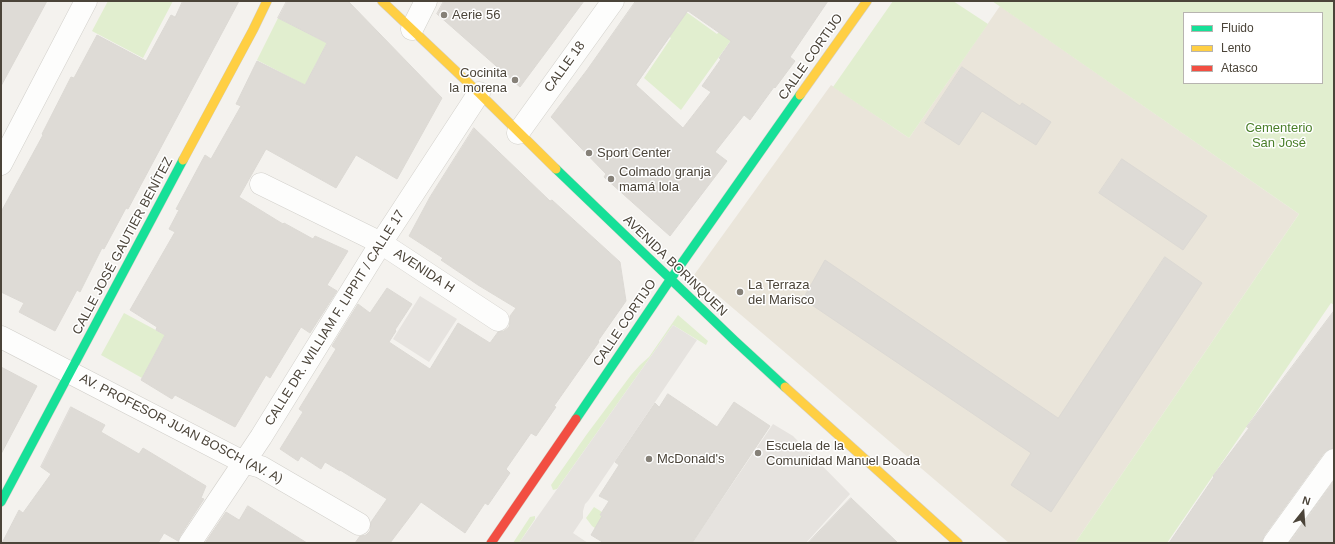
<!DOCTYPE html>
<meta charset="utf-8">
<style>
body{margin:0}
#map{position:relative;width:1335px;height:544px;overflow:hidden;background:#f4f2ee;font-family:Helvetica,sans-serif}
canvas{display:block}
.frame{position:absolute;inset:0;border:2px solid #4b4439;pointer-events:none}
.legend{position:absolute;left:1183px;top:12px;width:140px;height:72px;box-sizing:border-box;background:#fff;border:1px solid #b7b4b0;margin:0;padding:5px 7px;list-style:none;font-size:12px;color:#4b4439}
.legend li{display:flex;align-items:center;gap:8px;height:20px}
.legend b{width:20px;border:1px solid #b7b4b0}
.north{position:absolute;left:1283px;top:492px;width:40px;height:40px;-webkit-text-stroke:3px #fff;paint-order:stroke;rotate:17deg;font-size:11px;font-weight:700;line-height:16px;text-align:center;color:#4b4439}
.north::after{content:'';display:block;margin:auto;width:14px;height:18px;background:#4b4439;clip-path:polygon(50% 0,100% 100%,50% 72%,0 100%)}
</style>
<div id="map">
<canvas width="1335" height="544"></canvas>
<div class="frame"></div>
<ul class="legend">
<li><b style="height:5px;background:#16e098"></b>Fluido</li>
<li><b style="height:5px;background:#ffcf43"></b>Lento</li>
<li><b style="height:5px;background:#f24e42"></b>Atasco</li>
</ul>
<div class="north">N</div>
</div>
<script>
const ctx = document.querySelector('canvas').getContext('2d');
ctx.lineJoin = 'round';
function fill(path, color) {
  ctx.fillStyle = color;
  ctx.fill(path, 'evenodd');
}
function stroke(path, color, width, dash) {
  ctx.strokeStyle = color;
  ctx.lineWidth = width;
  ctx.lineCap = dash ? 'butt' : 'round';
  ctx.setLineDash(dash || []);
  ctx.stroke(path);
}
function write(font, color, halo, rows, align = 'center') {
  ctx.font = font + ' Helvetica,sans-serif';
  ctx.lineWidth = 3;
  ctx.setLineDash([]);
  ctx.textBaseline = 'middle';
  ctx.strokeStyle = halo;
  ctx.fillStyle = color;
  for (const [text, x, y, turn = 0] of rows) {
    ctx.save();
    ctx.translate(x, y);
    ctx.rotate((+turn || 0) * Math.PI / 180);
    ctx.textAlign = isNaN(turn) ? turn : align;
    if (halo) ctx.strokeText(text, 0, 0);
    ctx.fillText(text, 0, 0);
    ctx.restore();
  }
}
const education = new Path2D(`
 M1000 6 1299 214 1075 543H1009L694 275 831 85 909 138Z`);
const green = new Path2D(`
 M108 1H173L143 58 92 31Z
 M671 1 717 34 728 21 739 29 681 110 644 78 671 38 631 8Z
 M893 1H953L988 24 909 138 833 87Z
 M992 1H1334V305L1331 303 1167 543H1075L1299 214ZM1184 13H1322V83H1184Z
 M278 18 327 43 305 85 257 60Z
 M124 313 165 335 142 378 101 355Z
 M678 315 708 341 706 345 673 325 557 489 553 490 551 485 587 434 631 375 640 365 649 357Z
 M594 507 602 512 600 515 620 529 602 533 592 526 586 518Z
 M535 516V519L519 543H513L530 517Z`);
const parking = new Path2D(`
 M420 296 457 319 429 362 393 339Z
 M673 325 697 340 588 501 585 504 583 511V518L573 533 588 543H519Z
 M773 424 793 436 850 494 806 543H692Z`);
const building = new Path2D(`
 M1 1H47L1 86Z
 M183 1H239L128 209 126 208 104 249 102 248 80 292 77 290 55 331 19 312 24 303 1 292V212L43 135 42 134 71 77 74 78 97 35 146 61 171 15 175 17Z
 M287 1H348L442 98 397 179 356 155 336 188 266 149 239 197 283 224 284 223 313 239 315 236 348 251 327 285 337 291 310 333 301 327 270 378 266 375 235 427 175 395 172 399 141 380 165 335 156 330 157 327 130 310 175 232 169 229 179 210 176 209 205 155 211 159 241 106 236 104 257 61 305 85 327 43 278 18Z
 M444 1H584L520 87 437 14Z
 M636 1H828L790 57 795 61 775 88 774 87 750 120 744 115 715 152 727 161 670 236 604 177 606 174 551 117 587 70ZM688 11 731 41 719 58 721 59 702 86 711 92 683 128 636 85Z
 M962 67 1020 106 1022 103 1051 122 1036 145 982 111 959 145 925 123Z
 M474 128 550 201 552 200 620 262 626 301 598 341 599 342 554 406 556 407 536 436 531 433 506 469 510 473 488 505 485 503 465 533 421 502 390 543H355L360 536 366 535 370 531 371 522 387 499 340 470V471L325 462 321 469 301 456 298 461 280 449 303 412 299 409 336 349 332 346 358 304 370 313 387 288 412 304 395 330 396 331 389 342 430 369 458 323 490 343 498 332 504 331 509 327 510 321V316L516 308 478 285 441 260 443 258 409 236 430 197Z
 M1122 159 1207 216 1183 250 1099 193Z
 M1165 257 1202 283 1051 512 1011 485 1031 453 803 299 825 260 1058 418Z
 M1334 311V448L1329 449 1324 453 1264 536 1262 543H1169L1214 477 1213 476 1249 428 1247 427Z
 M1 367 37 386 1 454Z
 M668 394 717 427 734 402 770 426 692 543H604L591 535 602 516 600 515 609 501 599 496 619 465 615 462 655 403 659 407Z
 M71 407 105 425 101 432 139 454 143 448 206 486 201 498 204 499 180 536 178 541 164 533 158 543H2L19 510 23 513 51 474 41 467Z
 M1334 481V543H1289Z
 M851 498 898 543H808Z
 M248 506 307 543H205L226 512 239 520Z`);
const street = new Path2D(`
 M412 29 426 1
 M518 133 613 1
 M1 164 86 1
 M261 184 381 243 498 320
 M1 337 243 462 261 467 359 524
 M190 543 261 437 381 243 479 93
 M1274 543 1334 460`);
const fast = new Path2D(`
 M556 169 735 341 785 387
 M576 419 670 280 800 95
 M1 502 183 160`);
const slow = new Path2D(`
 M382 1 479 93 556 169
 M800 95 867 1
 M183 160 253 30 267 1
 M785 387 958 543`);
const jam = new Path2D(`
 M491 543 576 419`);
const markers = [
 [444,15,4,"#868178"],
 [515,80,4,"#868178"],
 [589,153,4,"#868178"],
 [611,179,4,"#868178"],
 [740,292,4,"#868178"],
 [758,453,4,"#868178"],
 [649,459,4,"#868178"]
];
const poiNames = [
 ["Aerie 56",452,15],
 ["Cocinita",507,73,"right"],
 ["la morena",507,88,"right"],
 ["Sport Center",597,153],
 ["Colmado granja",619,172],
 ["mamá lola",619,187],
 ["La Terraza",748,285],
 ["del Marisco",748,300],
 ["Escuela de la",766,446],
 ["Comunidad Manuel Boada",766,461],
 ["McDonald's",657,459]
];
const streetNames = [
 ["CALLE CORTIJO",811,57,-55],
 ["CALLE 18",565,67,-54],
 ["CALLE JOSÉ GAUTIER BENÍTEZ",123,246,-62],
 ["AVENIDA BORINQUEN",675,266,44],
 ["AVENIDA H",424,271,33],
 ["CALLE DR. WILLIAM F. LIPPIT / CALLE 17",335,318,-58],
 ["CALLE CORTIJO",625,323,-56],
 ["AV. PROFESOR JUAN BOSCH (AV. A)",181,429,27]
];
const parkNames = [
 ["Cementerio",1279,128],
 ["San José",1279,143]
];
fill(education, '#eae5da');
fill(green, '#e1eecf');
fill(parking, '#e6e3df');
fill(building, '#dedbd6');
stroke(building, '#dcd9d4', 1);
stroke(street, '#d2d0cb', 23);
stroke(fast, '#d3cfc5', 10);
stroke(slow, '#d3cfc5', 10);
stroke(jam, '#d3cfc5', 10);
stroke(street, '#fdfdfc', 22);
stroke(fast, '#16e098', 9);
stroke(slow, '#ffcf43', 9);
stroke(jam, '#f24e42', 9);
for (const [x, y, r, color] of markers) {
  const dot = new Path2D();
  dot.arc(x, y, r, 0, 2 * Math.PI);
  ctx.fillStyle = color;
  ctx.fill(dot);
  stroke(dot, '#fff', 1.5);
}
write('13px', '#4b4439', '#fff', poiNames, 'left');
write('13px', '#4b4439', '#fff', streetNames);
write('13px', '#4a7f2a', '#fff', parkNames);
</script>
